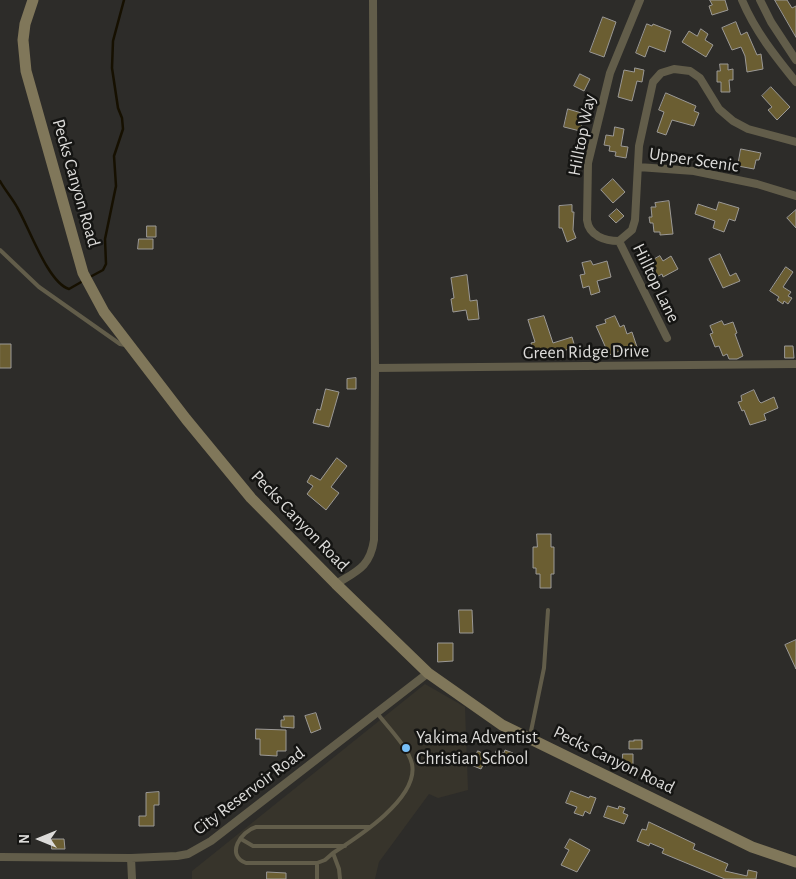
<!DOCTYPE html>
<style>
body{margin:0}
#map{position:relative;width:796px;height:879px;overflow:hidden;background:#2d2c29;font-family:"Alegreya Sans",sans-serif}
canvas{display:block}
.north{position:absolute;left:15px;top:814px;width:50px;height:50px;-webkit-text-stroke:4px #151513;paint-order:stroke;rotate:270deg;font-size:14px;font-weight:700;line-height:20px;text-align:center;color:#dcdbd9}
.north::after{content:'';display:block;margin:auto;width:18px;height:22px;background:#dcdbd9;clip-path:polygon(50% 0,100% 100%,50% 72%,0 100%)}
</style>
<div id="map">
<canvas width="796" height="879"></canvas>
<div class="north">N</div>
</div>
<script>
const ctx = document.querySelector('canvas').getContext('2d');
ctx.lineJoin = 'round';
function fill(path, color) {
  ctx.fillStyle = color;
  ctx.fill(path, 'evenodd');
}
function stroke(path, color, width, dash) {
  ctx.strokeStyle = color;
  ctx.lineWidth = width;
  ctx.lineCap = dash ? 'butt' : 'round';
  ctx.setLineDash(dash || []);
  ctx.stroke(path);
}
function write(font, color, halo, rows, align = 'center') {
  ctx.font = font + ' "Alegreya Sans",sans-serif';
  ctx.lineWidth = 5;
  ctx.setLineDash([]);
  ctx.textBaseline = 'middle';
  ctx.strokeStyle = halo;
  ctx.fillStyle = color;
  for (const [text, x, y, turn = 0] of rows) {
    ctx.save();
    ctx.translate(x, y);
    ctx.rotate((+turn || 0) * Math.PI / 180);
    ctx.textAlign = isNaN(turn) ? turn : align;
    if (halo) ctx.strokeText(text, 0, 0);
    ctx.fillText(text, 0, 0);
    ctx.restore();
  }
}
const built = new Path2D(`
 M425 684 465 707 468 790 438 798 429 794 379 862 375 879H192V871Z`);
const stream = new Path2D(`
 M0 181C5 190 12 198 17 207 29 227 48 283 69 289L83 281
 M90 277 103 270 106 264 105 239 116 186 114 156 123 129 122 118 118 108 112 68 113 41 124 0`);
const building = new Path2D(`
 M710 0H725L728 10 712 15 709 6 712 5Z
 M775 0H787L792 8 796 6V37Z
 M603 17 616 22 604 57 590 52Z
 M736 22 741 35 747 32 757 55 761 54 763 69 747 72 745 56 741 47 732 50 722 28Z
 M647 24 652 26 653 24 671 31 665 52 649 46 645 57 636 53Z
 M701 29 708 34 705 40 713 45 706 57 682 42 689 31 697 36Z
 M720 64H728V70L733 69V80H729L730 92H721V82H717V71H720Z
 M635 68 644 70 642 82 637 81 632 101 618 97 624 70 634 72Z
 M580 74 590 79 584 91 574 86Z
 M771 87 790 107 777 120 768 110 772 107 762 96Z
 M666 93 696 106 694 111 699 113 694 126 672 120 666 135 657 132 664 112 659 110Z
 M568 109 585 114 580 131 564 127Z
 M615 127 624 129 621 146 628 147 626 158 615 156 616 152 609 151 610 146 604 145 606 135 613 136Z
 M741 149 761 153 759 160H756L754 169 738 166Z
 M613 179 625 192 613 203 601 190Z
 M669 201 673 234 660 235V232H654L653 223H650L649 217H652L651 207H656L655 203Z
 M719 202 739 208 735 221 729 219 724 232 713 228 715 221 695 214 698 204 716 210Z
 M572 205V212H574L573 230 576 238 567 242 562 228H559V206Z
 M617 209 624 216 616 223 609 216Z
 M796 210V228L787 218Z
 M147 226H156V237H147Z
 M139 239H153V249H138Z
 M720 254 730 276 736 273 740 281 723 288 709 259Z
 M660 256 663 261 671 256 678 269 663 277 662 274 653 279 648 268 655 264 653 260Z
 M591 261 593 265 607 261 611 277 597 281 600 292 591 295 589 286 583 288 580 275 585 274 582 263Z
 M786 267 793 272 783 287 791 292 788 296 792 298 788 304 784 301 783 304 777 300 779 297 770 291Z
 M467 275 470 301 477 300 479 319 468 320 466 310 453 312 451 299 454 298 451 278Z
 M544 316 553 343 572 337 575 347 554 354 553 350 534 355 531 343 535 342 528 320Z
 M615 316 620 327 624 325 627 334 632 332 637 347 628 351 627 348 609 355 596 326 606 323 605 320Z
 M722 321 724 325 733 322 737 333 735 334 743 356 737 359H729L727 354 723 356 719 346 715 347 710 334 713 333 710 326Z
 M0 344H11V368H0Z
 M785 346H793L794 358H785Z
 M356 378V389H347V379Z
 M326 389 339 392 329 427 313 423 317 409 320 410Z
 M754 390 759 401 761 403 774 397 778 408 764 414 766 420 750 425 744 410 742 411 738 402 742 401 741 396Z
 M337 458 347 466 331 487 339 493 326 510 307 494 313 486 307 482 311 475 320 480Z
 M537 534H551V547H554V574H551V588H540V574H536V568H533V547H537Z
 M459 610H472L473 633H460Z
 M796 640V669L785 645Z
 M438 643H453V661L438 662Z
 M316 713 321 729 311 733 305 716Z
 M284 716H294V728L281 727V720H284Z
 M256 729 286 730V751H277V756L260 755V739H256Z
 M634 740H642V749H629V741H634Z
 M497 750 504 753 505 750 513 753 508 763 494 757Z
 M478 751 491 757 486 766 483 765 481 769 471 765Z
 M623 754H633V770H623Z
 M571 791 589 798 590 796 596 798 590 814 585 811 583 816 574 813 577 807 566 803Z
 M159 792V805H154V826H139V816H146V793Z
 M608 806 618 809 619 806 625 808 623 813 628 815 624 824 604 817Z
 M649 822 695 844 693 849 728 864 725 871 747 876 748 870 757 872 756 879H725L662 853 664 849 650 843 649 846 637 841 642 829 646 830Z
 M52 839H64L65 849H52Z
 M570 839 590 850 577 872 561 865 569 850 565 848Z
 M267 872 286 873V879H267Z`);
const lane = new Path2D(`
 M0 250 39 287 120 344 125 345
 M530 736 544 668 548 610
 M241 839 253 846H345
 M333 853 325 860 317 863H246C225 855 241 831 256 827H370
 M317 879V863
 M340 879 339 869 333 853C358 837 419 798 412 764 408 747 387 726 377 713`);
const street = new Path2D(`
 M640 0 610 73 588 163 587 220C589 236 605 241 619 241L632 230 635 220 639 146 653 82 661 73 674 69 690 71 700 78 719 109 733 121 748 129 796 142
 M742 0C755 31 775 56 796 82
 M760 0 771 22 796 60
 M638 167 694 171 757 184 796 196
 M619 241 667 338
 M375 368 796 364
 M336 584C357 571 370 567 374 540L375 368 373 0
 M0 857 131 858 177 856 188 854 211 841 428 673
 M131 858 132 879`);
const secondary = new Path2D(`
 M33 0 25 24 23 40 26 71 83 273 104 312 186 419 251 498 336 584 428 673 502 725 752 847 796 862`);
const markers = [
 [406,748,5,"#77bff7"]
];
const streetNames = [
 ["Hilltop Way",582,135,-79],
 ["Upper Scenic",694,160,8],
 ["Pecks Canyon Road",76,183,74],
 ["Hilltop Lane",656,283,64],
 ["Green Ridge Drive",586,352,-1],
 ["Pecks Canyon Road",300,521,46],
 ["Pecks Canyon Road",614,760,26],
 ["City Reservoir Road",249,791,-37]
];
const poiNames = [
 ["Yakima Adventist",416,738],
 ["Christian School",416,759]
];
fill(built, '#37342b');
stroke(stream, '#161000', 2.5);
fill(building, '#6b5e32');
stroke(building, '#9b9996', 1);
stroke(lane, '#625d4a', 4);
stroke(street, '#625d4a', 8);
stroke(secondary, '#80775a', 11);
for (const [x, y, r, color] of markers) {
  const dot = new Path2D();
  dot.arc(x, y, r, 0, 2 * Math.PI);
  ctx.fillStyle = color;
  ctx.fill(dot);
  stroke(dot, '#151513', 2);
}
write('18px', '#dcdbd9', '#151513', streetNames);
write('18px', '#dcdbd9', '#151513', poiNames, 'left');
</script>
